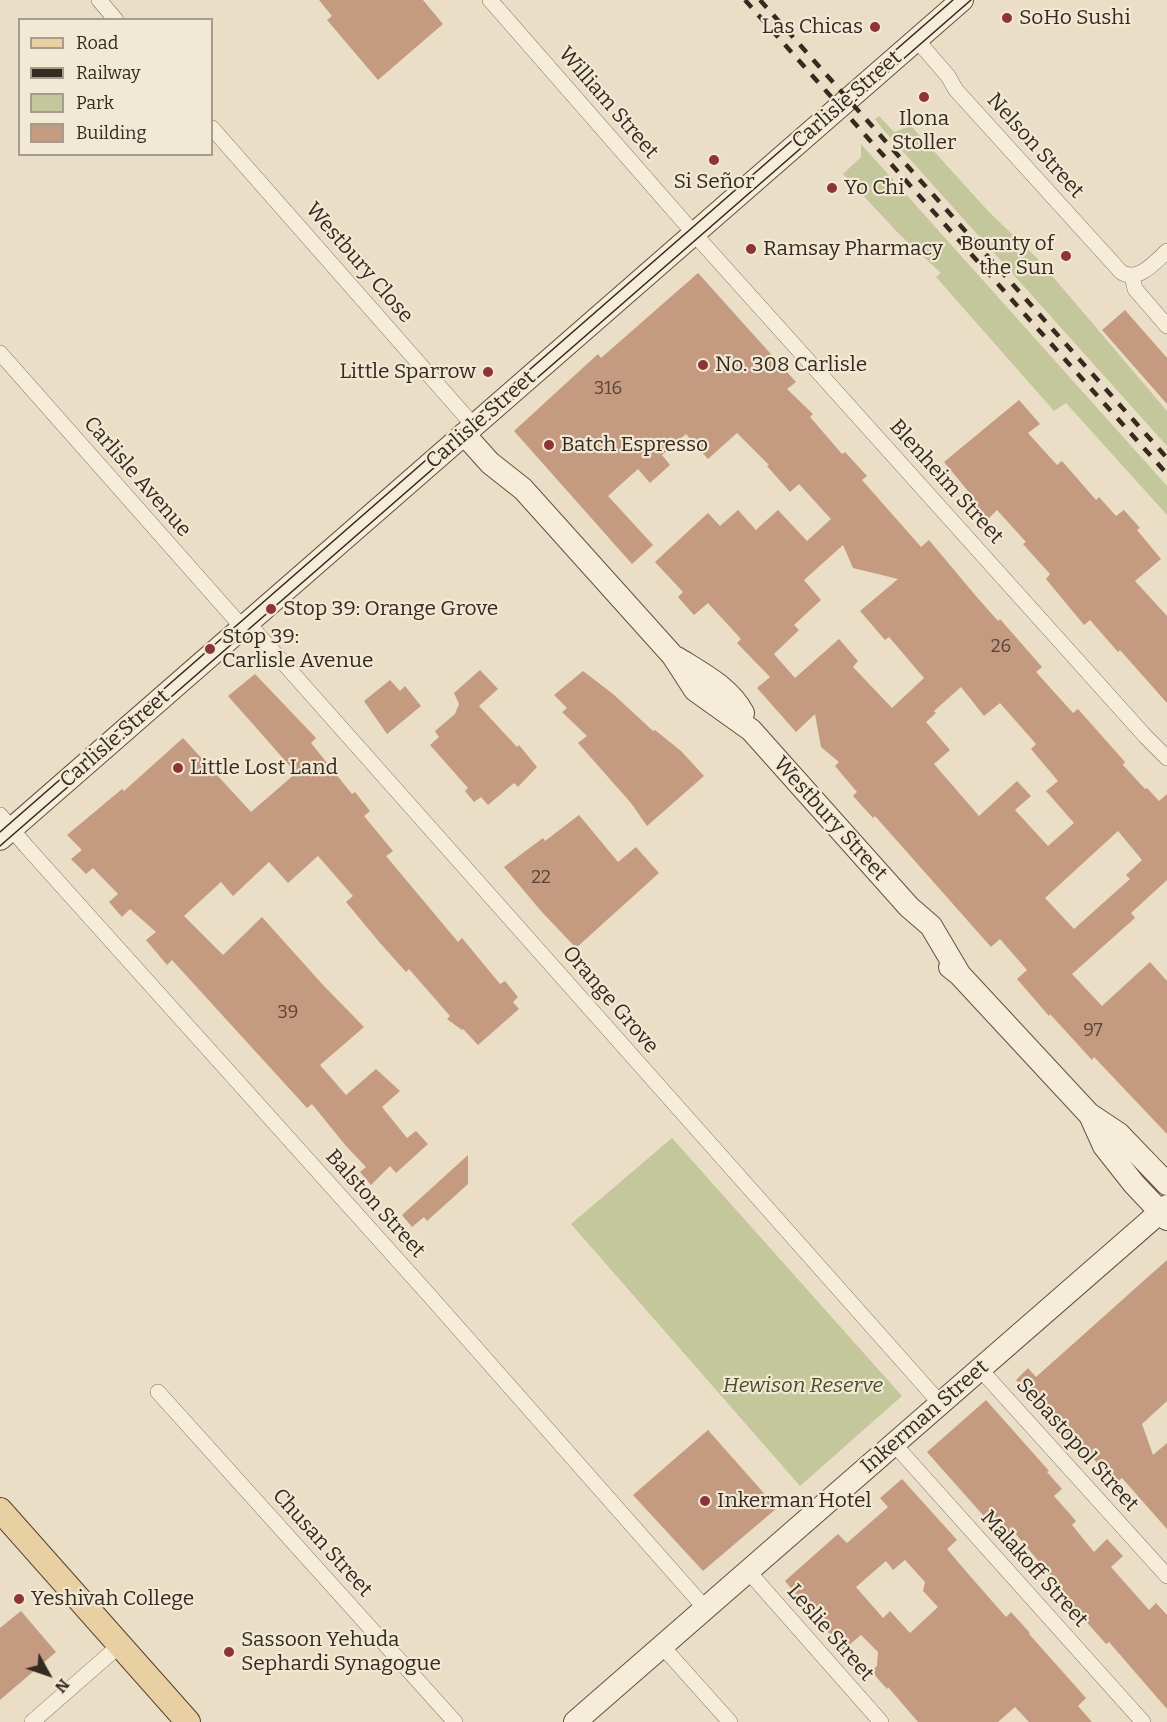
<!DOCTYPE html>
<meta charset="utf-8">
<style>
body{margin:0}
#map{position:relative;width:1167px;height:1722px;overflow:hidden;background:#eadec6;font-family:Bitter,serif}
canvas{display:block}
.legend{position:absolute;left:18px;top:18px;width:195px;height:138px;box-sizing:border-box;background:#f2e9d5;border:2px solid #a69c8d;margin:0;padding:8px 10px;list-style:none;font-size:18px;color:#352920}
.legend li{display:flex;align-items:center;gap:12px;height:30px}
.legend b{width:30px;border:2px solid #a69c8d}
.north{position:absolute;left:18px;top:1644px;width:60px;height:60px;-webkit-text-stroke:4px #f2e9d5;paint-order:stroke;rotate:130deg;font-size:16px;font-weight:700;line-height:24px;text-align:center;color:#352920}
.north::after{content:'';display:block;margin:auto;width:21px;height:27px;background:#352920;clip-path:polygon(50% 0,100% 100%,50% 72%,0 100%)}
</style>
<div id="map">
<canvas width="1167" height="1722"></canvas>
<ul class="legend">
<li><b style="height:8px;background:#e9d0a2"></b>Road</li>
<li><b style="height:8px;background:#352920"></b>Railway</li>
<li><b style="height:16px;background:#c3c79b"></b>Park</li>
<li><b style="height:16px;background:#c49a80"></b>Building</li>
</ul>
<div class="north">N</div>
</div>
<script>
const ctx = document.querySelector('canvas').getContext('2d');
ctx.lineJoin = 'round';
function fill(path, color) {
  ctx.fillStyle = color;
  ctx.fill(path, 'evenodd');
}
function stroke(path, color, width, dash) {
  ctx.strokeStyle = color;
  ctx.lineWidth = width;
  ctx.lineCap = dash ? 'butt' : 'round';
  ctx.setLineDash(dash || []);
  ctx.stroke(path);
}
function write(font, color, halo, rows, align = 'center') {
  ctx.font = font + ' Bitter,serif';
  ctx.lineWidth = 4.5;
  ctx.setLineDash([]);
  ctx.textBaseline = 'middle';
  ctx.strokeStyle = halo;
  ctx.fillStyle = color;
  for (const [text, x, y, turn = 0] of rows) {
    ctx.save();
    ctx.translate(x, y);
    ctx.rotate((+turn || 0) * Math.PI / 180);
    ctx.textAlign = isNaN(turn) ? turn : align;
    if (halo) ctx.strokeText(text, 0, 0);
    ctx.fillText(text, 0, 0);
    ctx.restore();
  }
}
const green = new Path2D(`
 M879 116 894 132 911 126 989 212 1037 258 1167 411V446L881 127 875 119Z
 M861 144 1167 486V515L1066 403 1054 411 936 277 941 273 900 235 843 174 861 157Z
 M672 1138 902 1396 800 1486 571 1224Z`);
const building = new Path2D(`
 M319 0H423L443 24 378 80 327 20 332 16Z
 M698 273 796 382 787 389 813 414 810 417 842 454 845 452 867 476 862 480 921 547 929 540 975 595 998 621 1000 619 1042 667 1036 672 1073 713 1078 709 1125 762 1123 765 1145 789 1147 788 1159 801 1167 794V880L1131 913 1135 918 1072 974 1102 1006 1150 962 1167 981V1134L1094 1057 1092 1060 1050 1014 1049 1016 1017 979 1027 970 1000 939 991 947 875 816 873 818 853 796 857 792 835 766 839 762 821 747 815 714 796 732 757 688 770 677 737 643 741 639 708 603 694 615 678 597 683 592 655 562 708 513 720 526 738 510 756 530 778 510 807 541 831 519 799 484 790 492 767 466 769 465 737 433 708 459 686 434 662 455 670 465 650 483 638 469 608 496 653 545 632 564 514 431 598 354 601 358ZM843 545 853 568 898 579 860 611 885 640 889 637 924 678 892 708 853 667 858 661 839 639 795 678 774 654 799 630 794 625 821 600 804 580ZM961 687 984 716 1000 703 1036 744 1031 749 1058 781 1046 791 1074 823 1048 846 1015 810 1031 796 1017 781 979 816 934 764 950 750 926 722 936 713 934 711ZM1118 831 1142 860 1126 875 1130 879 1074 929 1045 898Z
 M1125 310 1167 358V404L1102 330Z
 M1019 400 1040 424 1028 433 1057 465 1062 461 1096 500 1099 497 1116 516 1124 510 1140 528 1137 530 1161 559 1135 581 1167 616V703L1120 650 1118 652 1090 620 1084 625 1046 579 1050 574 1023 544 1026 542 997 510 988 519 970 500 973 497 944 462Z
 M480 670 498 689 479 706 517 747 519 745 537 767 518 787 514 783 488 805 481 797 474 802 465 791 468 788 430 745 439 737 435 731 455 714 459 704 454 693Z
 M583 671 613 694 653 731 655 730 681 751 704 776 647 826 631 803 578 743 587 736 562 712 567 708 554 695Z
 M255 674 316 738 311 743 352 794 355 792 370 811 364 816 393 851 386 856 458 942 462 938 500 984 505 981 518 997 513 1002 519 1009 478 1045 463 1029 462 1030 447 1019 450 1016 409 969 406 972 380 943 346 902 353 896 318 856 288 883 269 862 233 896 221 882 184 916 223 955 262 917 323 985 364 1027 320 1065 346 1095 376 1069 400 1091 382 1107 407 1138 416 1131 428 1144 396 1173 390 1166 371 1185 360 1172 366 1167 346 1146 312 1104 307 1108 172 960 167 965 146 940 156 932 130 909 122 917 109 902 118 894 93 868 86 874 71 859 82 850 67 835 122 789 124 791 183 738 251 812 296 773 228 696Z
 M390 680 400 691 405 686 421 706 387 734 364 701Z
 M579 815 618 862 636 847 659 873 576 948 541 911 504 867 543 838 545 841Z
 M468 1155V1184L427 1221 424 1217 412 1227 402 1215Z
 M1167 1260V1401L1142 1424 1153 1455 1167 1443V1529L1122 1478 1116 1483 1078 1442 1076 1444 1016 1380 1028 1368 1036 1377Z
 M986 1400 1049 1471 1047 1472 1062 1489 1054 1496 1076 1521 1072 1525 1094 1552 1107 1539 1123 1556 1111 1567 1149 1610 1156 1603 1167 1615V1709L1109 1642 1106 1644 1053 1584 1056 1582 1014 1532 1011 1535 996 1518 990 1523 927 1452Z
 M708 1430 777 1508 703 1571 633 1495Z
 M902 1479 957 1540 947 1549 970 1576 1006 1617 1011 1612 1030 1633 1029 1634 1086 1698 1078 1706 1092 1722H1029L1015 1707 998 1722H918L888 1687 887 1689 871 1671 877 1666 878 1652 861 1635 843 1650 785 1581 838 1534 847 1543 888 1507 880 1498ZM905 1560 925 1582 923 1591 938 1607 910 1633 890 1611 883 1618 856 1587 886 1561 893 1570Z
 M21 1611 56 1652 0 1700V1628Z`);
const street = new Path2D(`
 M99 0 116 20
 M490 0 698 238 1146 737 1167 758
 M916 39 948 76 956 90 1121 272C1138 283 1155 262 1167 251
 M212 128 474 426
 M1132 276 1135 289 1167 326
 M0 353 243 628
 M248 623 940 1403
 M0 815 26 846 429 1295 705 1608
 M980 1369 1167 1576
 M158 1392 455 1722
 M894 1444 1143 1722
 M748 1571 881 1722
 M662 1646 730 1722
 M32 1722 120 1645`);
const secondary = new Path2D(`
 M464 434 490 463 523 489 673 656 695 690 751 730 909 907 931 926 960 975
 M677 658C701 673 729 687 743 713
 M0 839 962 0
 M950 967 960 975 1089 1114 1119 1134 1167 1184
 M1090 1115 1104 1146 1134 1184 1167 1219
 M575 1722 1167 1206`);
const primary = new Path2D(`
 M0 1510 188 1722`);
const tram = new Path2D(`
 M0 832 953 0
 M0 846 971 0`);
const rail = new Path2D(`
 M745 0 1167 474
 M760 0 1167 458`);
const markers = [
 [1007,18,6,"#8d3438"],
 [875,27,6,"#8d3438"],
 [924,97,6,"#8d3438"],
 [714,160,6,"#8d3438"],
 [832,188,6,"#8d3438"],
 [751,249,6,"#8d3438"],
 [1066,256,6,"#8d3438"],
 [703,365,6,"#8d3438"],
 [488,372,6,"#8d3438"],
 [549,445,6,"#8d3438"],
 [271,609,6,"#8d3438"],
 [210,649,6,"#8d3438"],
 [178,768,6,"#8d3438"],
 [705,1501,6,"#8d3438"],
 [19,1599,6,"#8d3438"],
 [229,1652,6,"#8d3438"]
];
const numberNames = [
 ["316",608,389],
 ["26",1001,647],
 ["22",541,878],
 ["39",288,1013],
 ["97",1093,1031]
];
const poiNames = [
 ["SoHo Sushi",1019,18],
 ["Las Chicas",863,27,"right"],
 ["Ilona",924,119,"center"],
 ["Stoller",924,143,"center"],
 ["Si Señor",714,182,"center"],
 ["Yo Chi",844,188],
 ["Bounty of",1054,244,"right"],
 ["the Sun",1054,268,"right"],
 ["Ramsay Pharmacy",763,249],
 ["No. 308 Carlisle",715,365],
 ["Little Sparrow",476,372,"right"],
 ["Batch Espresso",561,445],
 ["Stop 39: Orange Grove",283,609],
 ["Stop 39:",222,637],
 ["Carlisle Avenue",222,661],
 ["Little Lost Land",190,768],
 ["Inkerman Hotel",717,1501],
 ["Yeshivah College",31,1599],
 ["Sassoon Yehuda",241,1640],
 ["Sephardi Synagogue",241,1664]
];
const streetNames = [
 ["Carlisle Street",847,100,-41],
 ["William Street",608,103,49],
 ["Nelson Street",1035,146,48],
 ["Westbury Close",359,263,49],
 ["Carlisle Street",481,420,-41],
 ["Carlisle Avenue",137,477,49],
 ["Blenheim Street",946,482,48],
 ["Carlisle Street",115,739,-41],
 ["Westbury Street",830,819,48],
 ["Orange Grove",610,1000,49],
 ["Balston Street",375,1204,48],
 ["Inkerman Street",925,1417,-41],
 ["Sebastopol Street",1077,1445,48],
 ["Chusan Street",322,1543,48],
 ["Malakoff Street",1034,1569,48],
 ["Leslie Street",830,1633,49]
];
const parkNames = [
 ["Hewison Reserve",803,1386]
];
fill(green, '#c3c79b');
fill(building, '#c49a80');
stroke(street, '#84705e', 16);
stroke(secondary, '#655241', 24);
stroke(primary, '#523f31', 26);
stroke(street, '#f5ecd9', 15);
stroke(secondary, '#f5ecd9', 22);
stroke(primary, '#e9d0a2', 24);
stroke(tram, '#352920', 1.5);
stroke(rail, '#352920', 4.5, [10, 10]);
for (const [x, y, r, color] of markers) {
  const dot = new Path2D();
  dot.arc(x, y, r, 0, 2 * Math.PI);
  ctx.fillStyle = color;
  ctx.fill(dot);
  stroke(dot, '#f2e9d5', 2);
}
write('18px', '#594538', null, numberNames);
write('21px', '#352920', '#f2e9d5', poiNames, 'left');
write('21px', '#352920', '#f2e9d5', streetNames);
write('italic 21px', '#475029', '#f2e9d5', parkNames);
</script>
